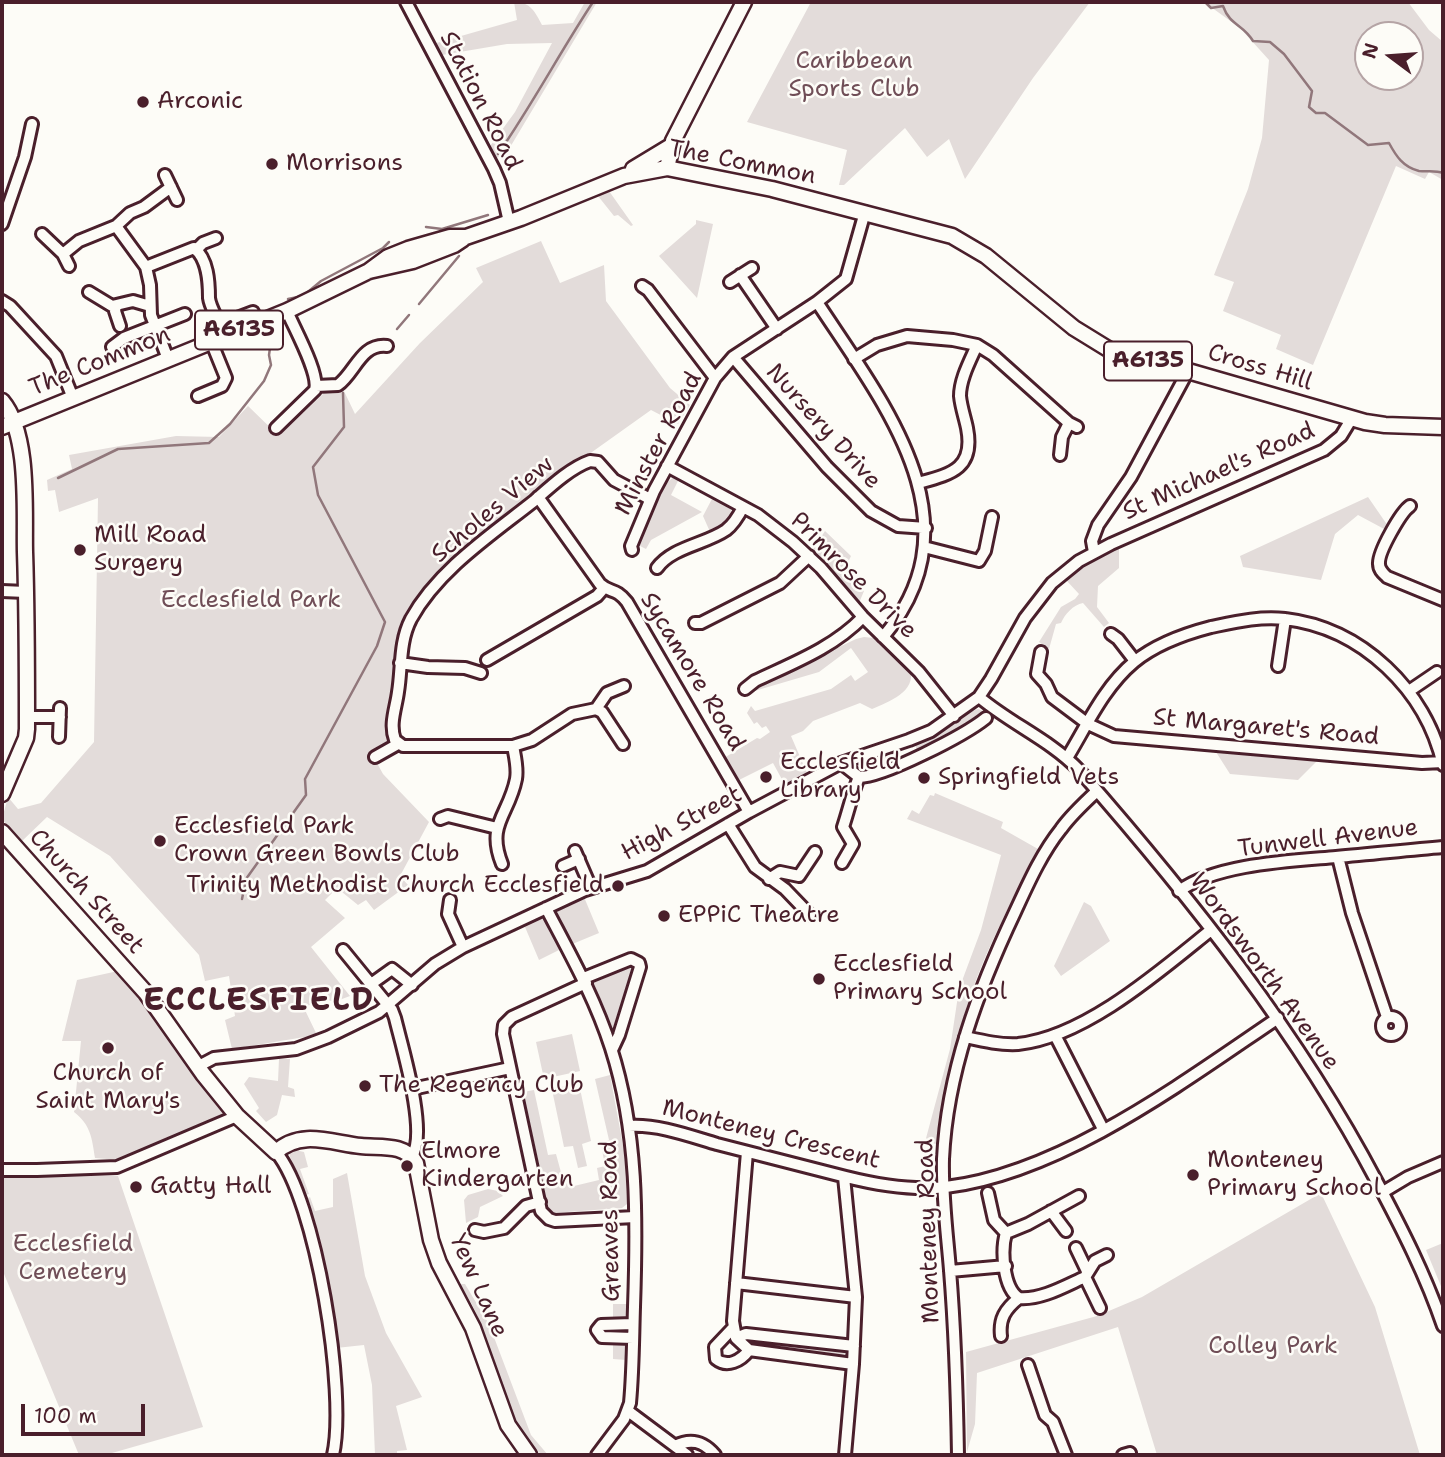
<!DOCTYPE html>
<style>
body{margin:0}
#map{position:relative;width:1445px;height:1457px;overflow:hidden;background:#fdfcf7;font-family:"Shantell Sans",sans-serif}
canvas{display:block}
.frame{position:absolute;inset:0;border:4px solid #4a1f2b;pointer-events:none}
.north{position:absolute;left:1354px;top:21px;width:70px;height:70px;box-sizing:border-box;background:#fdfcf7;border:2px solid #b5a4a5;border-radius:50%;rotate:286deg;font-size:19px;font-weight:700;line-height:28px;text-align:center;color:#4a1f2b}
.north::after{content:'';display:block;margin:auto;width:24px;height:32px;background:#4a1f2b;clip-path:polygon(50% 0,100% 100%,50% 72%,0 100%)}
.scale{position:absolute;left:21px;top:1404px;width:124px;height:32px;box-sizing:border-box;border:4px solid #4a1f2b;border-top:0;padding-left:9px;font-size:21px;line-height:24px;white-space:nowrap;color:#4a1f2b;-webkit-text-stroke:5px #fdfcf7;paint-order:stroke}
</style>
<div id="map">
<canvas width="1445" height="1457"></canvas>
<div class="frame"></div>
<div class="north">N</div>
<div class="scale">100 m</div>
</div>
<script>
const ctx = document.querySelector('canvas').getContext('2d');
ctx.lineJoin = 'round';
function fill(path, color) {
  ctx.fillStyle = color;
  ctx.fill(path, 'evenodd');
}
function stroke(path, color, width, dash) {
  ctx.strokeStyle = color;
  ctx.lineWidth = width;
  ctx.lineCap = dash ? 'butt' : 'round';
  ctx.setLineDash(dash || []);
  ctx.stroke(path);
}
function write(font, color, halo, rows, align = 'center') {
  ctx.font = font + ' "Shantell Sans",sans-serif';
  ctx.lineWidth = 5;
  ctx.setLineDash([]);
  ctx.textBaseline = 'middle';
  ctx.strokeStyle = halo;
  ctx.fillStyle = color;
  for (const [text, x, y, turn = 0] of rows) {
    ctx.save();
    ctx.translate(x, y);
    ctx.rotate((+turn || 0) * Math.PI / 180);
    ctx.textAlign = isNaN(turn) ? turn : align;
    if (halo) ctx.strokeText(text, 0, 0);
    ctx.fillText(text, 0, 0);
    ctx.restore();
  }
}
const green = new Path2D(`
 M514 2C531 2 535 12 542 25L573 23 585 2H597L506 154 494 159 488 149 515 112 552 43 507 44 436 56 433 44 517 20Z
 M811 2H1090L1033 78 965 179 949 139 927 157 905 128 844 185H839L847 150 747 122Z
 M1204 2H1408L1429 30 1443 42V180L1429 172 1425 179 1396 166 1313 365 1276 349 1281 335 1223 311 1234 282 1214 275 1248 189 1262 138 1269 60 1240 28ZM1368 35H1410V77H1368Z
 M609 191 633 225 631 226 618 215 614 216 598 196Z
 M696 220 713 224 697 298 659 256 696 224Z
 M541 241 560 283 604 265 606 301 670 388 690 405 678 424 651 410 557 477 449 563 421 595 406 620 390 740 371 752 383 774 429 822 400 876 408 885 374 910 366 900 358 905 337 888 325 900 345 918 311 947 350 996 334 1002 323 998 304 1008 317 1035 232 1049 225 1020 235 1016 229 976 205 981 199 955 110 856 47 817 21 842 2 819 8 797 18 809 41 803 94 742 98 498 59 512 55 490 48 491 47 480 72 469 69 455 176 436 219 437 248 406 279 436 325 392 343 389 355 414 420 343 483 282 476 268Z
 M674 477 679 479 671 495 702 512 651 540 646 549 638 545 665 484Z
 M713 497 728 505 731 510 730 517 711 534 703 516Z
 M1368 497 1388 526 1386 530 1358 515 1335 534 1321 580 1243 567 1240 556Z
 M825 531 851 556 844 571 864 591 859 603 812 551Z
 M1119 548V568L1098 586 1097 607 1109 623 1104 627 1083 603C1073 605 1065 614 1061 623L1056 624 1049 649 1039 642 1061 607 1075 599 1079 594 1066 580 1092 560Z
 M864 637 874 638 910 669C917 692 888 702 872 709L860 703 813 721 803 731 791 736 807 773 785 785 773 763 739 780 724 758 757 738 760 739 770 732 766 726 762 728 757 722 754 724 747 713 751 706 755 711 831 689 851 675 855 681 868 672 851 648 819 672 751 692V689L856 639Z
 M978 709 986 712 980 718 917 750 915 744 960 720 970 712Z
 M896 751 893 761 865 771 855 772 856 766Z
 M1216 752 1318 760 1298 780 1230 774Z
 M935 793 1003 822 1001 828 1038 849C1014 897 987 946 970 997 954 1045 944 1094 936 1144L925 1142 950 1049 959 989 981 930 1001 855 907 819 912 810 919 814 930 795 934 796Z
 M584 897 599 933 570 945 557 919 558 911Z
 M1084 902 1091 906 1110 941 1061 976 1054 966Z
 M541 919 546 920 561 949 539 960 525 927Z
 M630 964 635 967 614 1037 612 1038 591 981Z
 M118 971 150 1005 227 1116 119 1160 95 1158C92 1139 91 1125 74 1112L81 1041H62L77 980Z
 M572 1034 580 1071 544 1079 536 1042Z
 M279 1059H290L288 1087 294 1089 295 1097 282 1095 277 1115 266 1122 256 1111 259 1108 244 1084 249 1077 278 1081Z
 M610 1075 625 1156 627 1204 622 1208 553 1213 549 1210 523 1092 534 1090 548 1155 556 1154 562 1176 571 1175 574 1186 599 1180 597 1168 605 1166 601 1144 609 1140 595 1079Z
 M578 1079 591 1141 582 1144 587 1166 578 1168 573 1146 564 1147 551 1085 556 1084 562 1087Z
 M291 1149 304 1152 308 1167 300 1169 309 1194 305 1195C299 1180 291 1167 289 1151Z
 M347 1173 365 1276 386 1333 422 1397 396 1406 407 1450 397 1451V1455H375L372 1385 364 1345 336 1348 328 1280 315 1222H313L306 1199 310 1197 315 1211 333 1207V1179Z
 M2 1174 118 1176 203 1427 105 1455H79L2 1269Z
 M488 1189 498 1191 503 1196 480 1207 478 1217 466 1223 464 1200 468 1195Z
 M1321 1193 1375 1307 1420 1455H1157L1118 1327 977 1373 975 1424 967 1452 966 1352 1097 1316 1142 1297Z
 M1443 1243V1291L1426 1250Z
 M460 1284H465L489 1324 531 1435 548 1455H542C503 1421 495 1364 478 1318 474 1306 466 1295 460 1284Z
 M613 1304H627L626 1360 613 1359V1335L604 1333 603 1328 613 1327Z
 M751 1338 841 1349 846 1353 841 1356 755 1346 748 1342Z`);
const stream = new Path2D(`
 M1205 2 1211 8 1223 6C1230 26 1243 24 1253 41L1270 42 1284 54 1312 91 1309 107 1316 113H1325L1368 145 1389 143C1396 156 1403 167 1419 171 1428 172 1435 170 1443 173
 M498 154C532 105 560 52 593 2
 M426 227 442 229 488 215
 M288 299 303 296 321 281 383 248 389 242
 M419 304 459 256
 M397 329 409 315
 M58 478 118 449 209 443 230 424 264 381 271 365 269 355 271 341 282 327
 M242 899 246 879 306 795 305 779 377 646 385 622 318 495 313 467 344 427 343 393`);
const minor = new Path2D(`
 M406 2 494 169 500 183 509 222
 M165 175 177 200
 M2 224 25 157 32 124
 M116 226 146 267 150 285 151 315 168 359
 M42 234 63 254 69 266
 M197 249 203 243 216 238
 M63 254 79 241 116 226 130 213 144 207 171 187
 M146 267 194 248C208 259 209 282 209 298 210 306 215 314 218 321L224 323 253 312
 M740 275 777 329
 M730 282 752 268
 M642 286 648 290 715 378
 M89 292 112 306 133 301 150 306
 M2 301 10 306 56 356 73 398
 M817 302C883 403 981 522 883 637
 M116 306 115 311 120 326
 M112 347 124 338 185 314
 M733 357 827 467 871 511 898 526 926 528
 M854 359 877 345 907 336 953 340 977 345 993 355 1069 423 1077 427
 M316 386 338 385C355 373 361 343 387 346
 M198 396 222 386 226 378 211 341
 M276 428 315 390C320 374 294 328 287 311
 M1060 455 1062 437 1069 423
 M667 466 758 515 793 542 821 568 863 617 919 672 954 716
 M918 483C951 474 975 469 967 428 965 418 961 407 960 396 960 379 970 361 977 345
 M538 497 600 584C611 594 615 587 627 602L749 812
 M1410 506C1401 512 1378 552 1379 564 1379 570 1383 573 1387 577L1443 600
 M924 547 979 561 985 551 992 517
 M632 550 631 546 654 491 715 378 733 357 817 302 846 279 865 212
 M1094 552 1092 541 1098 525 1131 477 1188 371
 M657 568C672 547 706 544 726 530 734 524 739 515 743 507
 M2 591 26 592
 M695 623H701L780 583 809 556
 M1111 634 1118 639 1135 661
 M1041 652 1037 674 1046 684 1052 697 1088 724 1114 736 1422 763 1443 762
 M487 660 597 596 604 588
 M400 663 428 667 465 668 481 673
 M1278 666 1285 619
 M745 689 755 681C793 663 833 648 863 617
 M1409 691 1437 672
 M979 697C1011 724 1050 740 1079 770 1191 898 1298 1032 1377 1182 1402 1229 1426 1276 1443 1326
 M596 709 607 693 624 686
 M27 717H60
 M59 737 60 708
 M623 744 602 712 596 709 572 714 532 740 513 746H403L395 740C389 724 396 708 398 692 402 668 399 642 411 619 438 570 491 535 534 501 550 487 570 468 590 461L598 462 614 480 650 499
 M375 757 398 744
 M1067 758C1087 725 1104 687 1134 662 1156 644 1184 634 1211 627 1235 622 1260 616 1285 619 1362 628 1426 690 1443 765
 M841 763 859 777C884 777 965 735 986 718
 M440 819 448 816 497 828
 M728 824 755 867 785 889 810 915
 M575 851 591 888
 M1338 857 1352 913 1387 1017
 M842 863 853 844 843 827C849 809 852 794 859 777
 M502 864C486 824 509 815 516 779 518 768 515 757 513 746
 M563 866 579 859
 M769 879 780 872 799 876 815 852
 M1179 891C1216 864 1290 861 1336 857 1372 854 1407 850 1443 847
 M450 900 448 914 463 947
 M546 908C570 954 595 998 611 1048 638 1132 637 1220 634 1307 633 1339 633 1371 630 1403L624 1419 597 1455
 M343 950 392 1010 395 1018C402 1047 428 1132 412 1156
 M584 978 631 959 639 963 640 967 619 1035 612 1050
 M586 983 512 1017 504 1025 503 1034 541 1211 549 1219 555 1221 635 1217
 M371 984 392 969 412 985
 M1382 1026a9 9 0 1 1 18 0a9 9 0 1 1-18 0Z
 M1055 1035 1103 1129
 M965 1037C983 1041 1000 1045 1018 1044 1085 1037 1160 971 1211 930
 M197 1067 214 1058 296 1049 328 1037 379 1012 435 964 463 947 585 890 647 871 749 812 841 763 909 740 931 731 979 697 991 679 1025 618 1052 583 1079 561 1111 544 1324 450 1341 436 1352 418
 M412 1089 510 1068
 M629 1126C658 1124 690 1136 717 1144 760 1155 803 1166 846 1177 878 1185 912 1191 946 1187 1062 1173 1183 1082 1278 1018
 M276 1152C316 1199 347 1394 333 1455
 M747 1152 733 1321 736 1338 749 1350 853 1364
 M2 1170H37L117 1167 237 1116
 M844 1177 856 1297 853 1364 845 1455
 M1383 1192 1408 1177 1443 1162
 M988 1193 994 1220 1006 1233
 M1079 1196 1028 1224 1006 1233C1001 1250 1003 1288 1019 1298 1041 1300 1065 1286 1085 1277
 M1051 1211 1066 1231
 M475 1230 484 1232 504 1228 526 1206 540 1202
 M1076 1248 1087 1271
 M950 1271 1006 1266
 M736 1283 856 1297
 M1100 1308 1085 1277 1095 1261 1107 1255
 M733 1328 715 1347 716 1359C727 1368 741 1361 749 1350
 M1001 1336C999 1319 1005 1309 1019 1298
 M633 1338 602 1337 597 1330 601 1325 633 1324
 M736 1338 746 1334 854 1346
 M1028 1365 1045 1415 1053 1422 1066 1455
 M628 1411 687 1455
 M675 1446C691 1438 703 1441 715 1455
 M958 1455C957 1394 955 1332 950 1270 947 1233 942 1197 943 1159 947 1073 978 990 1015 912 1028 884 1041 854 1061 829 1071 815 1084 803 1097 791
 M1123 1455 1130 1453`);
const major = new Path2D(`
 M667 168 673 141 744 2
 M633 169 671 146
 M369 271 388 257 408 249 450 237H466L521 218 624 176 667 168 772 189 952 236 986 256 1074 328 1113 352 1188 371 1365 422 1385 425 1443 427
 M2 401C30 434 24 511 25 552 27 611 27 670 27 729L26 738 2 794
 M2 427 287 311 369 271 413 261 454 245 463 239
 M2 832 146 993 203 1074 237 1116 276 1152C301 1129 332 1143 361 1146 380 1148 405 1143 416 1163L431 1240 439 1263 473 1328 508 1425 529 1455`);
const markers = [
 [143,102,7,"#4a1f2b"],
 [272,164,7,"#4a1f2b"],
 [80,550,7,"#4a1f2b"],
 [766,777,7,"#4a1f2b"],
 [924,778,7,"#4a1f2b"],
 [160,841,7,"#4a1f2b"],
 [618,886,7,"#4a1f2b"],
 [664,916,7,"#4a1f2b"],
 [819,979,7,"#4a1f2b"],
 [108,1048,7,"#4a1f2b"],
 [365,1086,7,"#4a1f2b"],
 [407,1166,7,"#4a1f2b"],
 [1193,1175,7,"#4a1f2b"],
 [136,1187,7,"#4a1f2b"]
];
const shields = [
 [239,330,88],
 [1148,361,88]
];
const shieldNames = [
 ["A6135",239,330],
 ["A6135",1148,361]
];
const parkNames = [
 ["Caribbean",854,62],
 ["Sports Club",854,90],
 ["Ecclesfield Park",251,601],
 ["Ecclesfield",73,1245],
 ["Cemetery",73,1273],
 ["Colley Park",1273,1347]
];
const streetNames = [
 ["Station Road",480,101,63],
 ["The Common",742,163,11],
 ["The Common",100,362,-22],
 ["Cross Hill",1260,368,17],
 ["Nursery Drive",823,427,48],
 ["Minster Road",659,444,-62],
 ["St Michael's Road",1219,472,-24],
 ["Scholes View",493,510,-40],
 ["Primrose Drive",853,576,45],
 ["Sycamore Road",692,672,59],
 ["St Margaret's Road",1266,728,5],
 ["High Street",682,824,-28],
 ["Tunwell Avenue",1328,839,-7],
 ["Church Street",86,892,48],
 ["Wordsworth Avenue",1264,972,54],
 ["Monteney Crescent",771,1135,14],
 ["Greaves Road",611,1221,-91],
 ["Monteney Road",929,1231,-92],
 ["Yew Lane",478,1286,66]
];
const poiNames = [
 ["Arconic",157,102],
 ["Morrisons",286,164],
 ["Mill Road",94,536],
 ["Surgery",94,564],
 ["Ecclesfield",780,763],
 ["Library",780,791],
 ["Springfield Vets",938,778],
 ["Ecclesfield Park",174,827],
 ["Crown Green Bowls Club",174,855],
 ["Trinity Methodist Church Ecclesfield",604,886,"right"],
 ["EPPiC Theatre",678,916],
 ["Ecclesfield",833,965],
 ["Primary School",833,993],
 ["Church of",108,1074,"center"],
 ["Saint Mary's",108,1102,"center"],
 ["The Regency Club",379,1086],
 ["Elmore",421,1152],
 ["Kindergarten",421,1180],
 ["Monteney",1207,1161],
 ["Primary School",1207,1189],
 ["Gatty Hall",150,1187]
];
const districtNames = [
 ["ECCLESFIELD",259,1002]
];
fill(green, '#e3dcda');
stroke(stream, '#91777b', 2.5);
stroke(minor, '#4a1f2b', 16);
stroke(major, '#4a1f2b', 19);
stroke(minor, '#fdfcf7', 10);
stroke(major, '#fdfcf7', 14);
for (const [x, y, r, color] of markers) {
  const dot = new Path2D();
  dot.arc(x, y, r, 0, 2 * Math.PI);
  ctx.fillStyle = color;
  ctx.fill(dot);
  stroke(dot, '#fdfcf7', 2.5);
}
for (const [x, y, w] of shields) {
  const box = new Path2D();
  box.roundRect(x - w / 2, y - 19.5, w, 39, 5);
  ctx.fillStyle = '#fdfcf7';
  ctx.fill(box);
  stroke(box, '#4a1f2b', 2);
}
write('bold 23px', '#4a1f2b', null, shieldNames);
write('24px', '#704e57', '#fdfcf7', parkNames);
write('24px', '#4a1f2b', '#fdfcf7', streetNames);
write('24px', '#4a1f2b', '#fdfcf7', poiNames, 'left');
ctx.letterSpacing = '2px';
write('bold 32px', '#4a1f2b', '#fdfcf7', districtNames);
ctx.letterSpacing = '0px';
</script>
